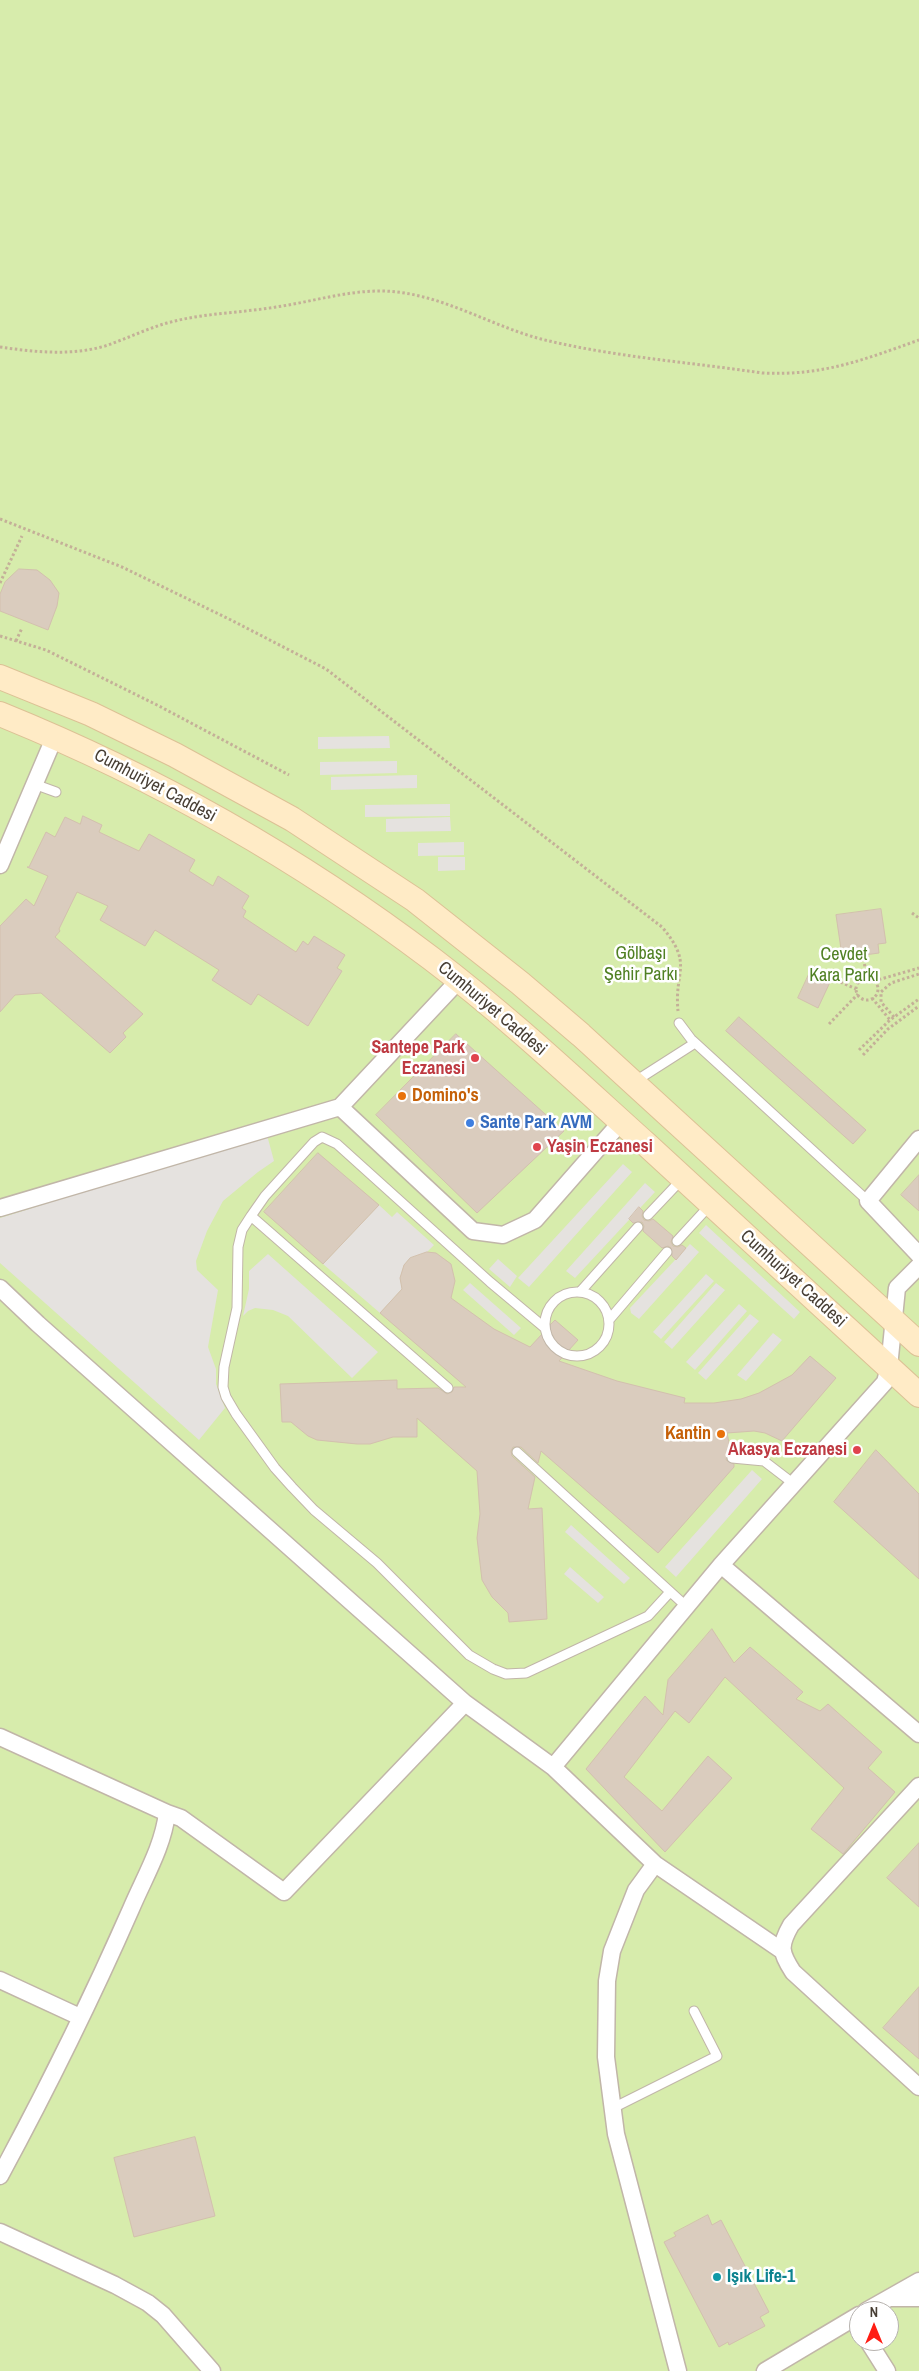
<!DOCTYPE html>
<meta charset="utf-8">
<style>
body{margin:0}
#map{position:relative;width:919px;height:2371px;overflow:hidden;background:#f5efe7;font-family:"Archivo Narrow",sans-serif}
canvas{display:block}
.north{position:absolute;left:849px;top:2301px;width:50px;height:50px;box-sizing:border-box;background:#fff;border:1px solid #b6b2ae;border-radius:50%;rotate:0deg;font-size:14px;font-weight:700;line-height:20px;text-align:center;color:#483f35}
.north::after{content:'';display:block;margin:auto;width:18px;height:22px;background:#ff1d13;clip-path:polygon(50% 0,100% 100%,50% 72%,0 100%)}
</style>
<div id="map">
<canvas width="919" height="2371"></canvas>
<div class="north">N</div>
</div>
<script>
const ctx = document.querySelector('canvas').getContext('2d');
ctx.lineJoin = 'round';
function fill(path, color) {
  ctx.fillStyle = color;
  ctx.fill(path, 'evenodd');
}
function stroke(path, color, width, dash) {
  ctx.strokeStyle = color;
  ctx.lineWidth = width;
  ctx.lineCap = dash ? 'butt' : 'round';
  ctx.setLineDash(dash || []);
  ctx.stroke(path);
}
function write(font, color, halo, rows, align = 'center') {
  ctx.font = font + ' "Archivo Narrow",sans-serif';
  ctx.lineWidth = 5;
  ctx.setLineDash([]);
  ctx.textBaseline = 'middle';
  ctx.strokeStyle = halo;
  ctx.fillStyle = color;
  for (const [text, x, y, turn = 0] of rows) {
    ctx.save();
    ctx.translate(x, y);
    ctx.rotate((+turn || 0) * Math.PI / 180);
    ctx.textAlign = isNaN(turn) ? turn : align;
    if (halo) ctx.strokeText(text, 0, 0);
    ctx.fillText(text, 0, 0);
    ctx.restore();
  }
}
const green = new Path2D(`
 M0 0H919V2371H0ZM859 2311H889V2341H859Z`);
const parking = new Path2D(`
 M389 736 390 748 318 749V737Z
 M397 761V773L320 775V762Z
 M417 775V788L331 790V777Z
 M450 804V816L365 817V805Z
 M450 817 451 831 386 832V819Z
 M464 842V855L418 856V843Z
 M438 857H465V870L438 871Z
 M267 1135 274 1161 258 1172 223 1201 207 1231 196 1261 197 1270 218 1290 208 1347 216 1369V1384L225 1408 199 1440 0 1263V1218Z
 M623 1164 632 1172 529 1287 518 1278Z
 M645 1183 655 1192 575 1278 566 1271Z
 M379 1205 392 1217 397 1212 434 1245 427 1252 410 1258 404 1265 400 1278 402 1289 380 1313 323 1264Z
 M706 1225 800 1312 794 1319 699 1233Z
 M690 1244 699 1252 639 1319 631 1313 630 1308Z
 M268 1254 378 1352 352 1378 288 1316 273 1310 255 1308 248 1311 243 1316 249 1289V1271Z
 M498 1259 517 1276 510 1287 489 1269Z
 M706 1274 714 1281 661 1339 653 1332Z
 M470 1283 521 1328 514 1335 463 1290Z
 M716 1283 725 1290 672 1349 664 1342Z
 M739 1304 747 1311 695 1370 686 1362Z
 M750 1314 759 1321 706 1380 698 1373Z
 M773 1333 782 1340 746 1381 737 1375Z
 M752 1470 762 1479 676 1577 665 1567Z
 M571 1525 630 1578 624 1584 565 1532Z
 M570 1567 604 1597 598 1603 564 1574Z`);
const building = new Path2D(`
 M19 569 37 570 50 580 59 593 57 606 48 630 0 611V594L5 582Z
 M83 816 102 825 99 832 139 851 149 834 195 860 189 871 213 886 218 876 249 896 242 908 246 911 243 917 296 952 303 941 308 945 314 936 345 955 337 968 342 971 308 1026 258 994 251 1005 212 980 219 970 155 930 145 946 100 920 108 906 77 892 59 929 60 931 55 937 143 1014 123 1033 126 1037 110 1053 41 993 15 995 0 1012V926L26 899 34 906 48 876 27 867H29L46 832 55 837 65 817 80 824Z
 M881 909 886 943 878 944 879 953 850 957 849 948 841 949 836 915Z
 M811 970 831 980 818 1008 798 998Z
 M739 1017 866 1130 853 1144 726 1031Z
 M456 1034 564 1131 477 1213 376 1115Z
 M318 1153 379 1205 323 1264 264 1212Z
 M919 1175V1211L901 1195Z
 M639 1207 643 1211 642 1216 644 1220 649 1221 653 1219 673 1236 671 1242 673 1246 678 1247 682 1245 686 1248 676 1260 672 1256 671 1248 668 1246 662 1248 643 1231 644 1226 642 1222 633 1223 629 1219Z
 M427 1252 436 1253 451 1264 455 1281 451 1298 494 1329 530 1347 542 1334 549 1332 550 1325 555 1320 578 1340 559 1361 617 1381 685 1398 684 1403H714L741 1399 759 1393 792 1375 810 1356 836 1378 782 1441 765 1433 754 1431 727 1433 731 1452 727 1455 726 1460 734 1464V1467L658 1553 541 1451 538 1463 521 1447H513L511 1451 512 1456 535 1477 528 1509 542 1508 547 1619 509 1622 508 1613 492 1597 482 1580 477 1538 480 1514 477 1471 417 1418V1437H393L370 1444H357L317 1440 308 1436 291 1422H282L280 1384 397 1380V1389L438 1388 447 1394 452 1392 454 1387H466L380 1313 402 1289 400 1278 404 1265 410 1258Z
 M876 1450 919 1494V1579L834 1502Z
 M712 1629 734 1663 750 1647 803 1692 796 1699 820 1711 828 1704 882 1752 868 1768 895 1792 843 1854 811 1829 844 1788 725 1677 689 1723 675 1711 624 1777 662 1811 708 1756 732 1778 665 1852 586 1769 645 1696 663 1715 668 1680Z
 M919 1843V1907L887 1878Z
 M919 1987V2059L883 2028Z
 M195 2137 215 2216 134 2237 114 2158Z
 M708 2215 712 2225 721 2220 769 2312 760 2317 765 2326 729 2345 728 2342 719 2347 664 2242 676 2236 674 2233Z`);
const path = new Path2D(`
 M0 347C34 352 71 356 105 346 126 339 146 329 167 323 203 313 240 313 276 307 311 302 345 291 380 291 437 291 488 325 541 339 613 357 689 362 762 373 823 376 863 360 919 340
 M0 519 122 567 231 620 326 669 662 927C694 965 674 970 678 1011
 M0 583 22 536
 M0 636 46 650 159 706 289 775
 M16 641 22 628
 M912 913 919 918
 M864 959 866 978
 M856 989a11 11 0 1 1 22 0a11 11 0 1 1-22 0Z
 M836 980 856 989
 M874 981 919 968
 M872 998 890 1020
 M894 1017 881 1002V992L891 983 919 974
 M829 1024 858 994
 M859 1050 890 1020 919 999
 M863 1055 888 1029 919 1006`);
const service = new Path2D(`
 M34 784 56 792
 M679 1023 691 1039 868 1201
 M634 1082 695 1043
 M648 1215 683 1178
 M251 1216 242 1230 238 1247 237 1308 224 1367 223 1387 226 1397 236 1414 275 1468 292 1487 314 1510 377 1563 469 1655 493 1669 506 1674 526 1673 648 1616 670 1592
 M677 1241 711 1204
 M580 1292 638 1227
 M545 1324a32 32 0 1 1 64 0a32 32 0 1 1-64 0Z
 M609 1320 667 1252
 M448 1388 251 1216 265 1196 314 1142 322 1137 337 1144 490 1282 545 1328
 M517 1452 687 1607
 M732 1458 764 1461 794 1484
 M613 2108 717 2056 694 2011`);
const minor = new Path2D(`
 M0 865 55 736
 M459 980 340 1107 473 1231 503 1235 535 1220 621 1122
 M919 1139 868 1201 919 1255
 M0 1208 340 1107
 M0 1288 38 1324 465 1703 553 1767
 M721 1565 919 1734
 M0 1737 167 1813C163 1847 144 1878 131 1909 91 2000 47 2089 0 2176
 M919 1786 791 1925C779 1946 780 1952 793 1972L919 2087
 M167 1813 181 1818 284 1892 465 1703
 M655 1864 636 1890 612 1951 607 1981 606 2057 616 2134 678 2371
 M781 1950 655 1864 553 1767 721 1565 885 1382 889 1367 897 1288 919 1266
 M0 1980 80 2017
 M0 2232 115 2285 148 2303 163 2315 212 2371
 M891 2298H919
 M866 2311 919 2281
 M868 2341 887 2371
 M765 2371 859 2315`);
const secondary = new Path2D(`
 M0 677 91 714 175 755 292 819 415 900 520 983 581 1035 919 1344
 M0 714C153 776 300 859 432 959 507 1016 576 1081 646 1144 737 1228 828 1311 919 1395`);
const markers = [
 [475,1058,5,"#e0444e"],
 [402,1096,5,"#e8710a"],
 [470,1123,5,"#3f7fe0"],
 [537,1147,5,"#e0444e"],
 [721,1434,5,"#e8710a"],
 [857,1450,5,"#e0444e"],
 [717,2277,5,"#0f9aa8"]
];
const streetNames = [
 ["Cumhuriyet Caddesi",155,786,28],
 ["Cumhuriyet Caddesi",492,1009,40],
 ["Cumhuriyet Caddesi",793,1279,42]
];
const parkNames = [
 ["Gölbaşı",641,954],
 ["Şehir Parkı",641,975],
 ["Cevdet",844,955],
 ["Kara Parkı",844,976]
];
const healthNames = [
 ["Santepe Park",465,1048],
 ["Eczanesi",465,1069],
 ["Yaşin Eczanesi",547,1147,"left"],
 ["Akasya Eczanesi",847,1450]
];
const foodNames = [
 ["Domino's",412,1096],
 ["Kantin",711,1434,"right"]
];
const shopNames = [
 ["Sante Park AVM",480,1123]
];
const cultureNames = [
 ["Işık Life-1",727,2277]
];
fill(green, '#d7ecac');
fill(parking, '#e5e2df');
fill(building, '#daccbe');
stroke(building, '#d3c0ae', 1);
stroke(service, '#c1b6a8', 11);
stroke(minor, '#c1b6a8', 19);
stroke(secondary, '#dcc195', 26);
stroke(path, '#c4b098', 3, [2.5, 2.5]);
stroke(service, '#fff', 9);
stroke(minor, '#fff', 16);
stroke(secondary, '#ffebc6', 24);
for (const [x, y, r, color] of markers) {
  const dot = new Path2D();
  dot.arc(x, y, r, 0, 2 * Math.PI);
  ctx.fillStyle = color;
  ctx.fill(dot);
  stroke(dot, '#fff', 2);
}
write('18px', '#483f35', '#fff', streetNames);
write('18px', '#508023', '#fff', parkNames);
write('bold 18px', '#be3a42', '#fff', healthNames, 'right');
write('bold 18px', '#c56008', '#fff', foodNames, 'left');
write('bold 18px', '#366cbe', '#fff', shopNames, 'left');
write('bold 18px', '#0d838f', '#fff', cultureNames, 'left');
</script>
